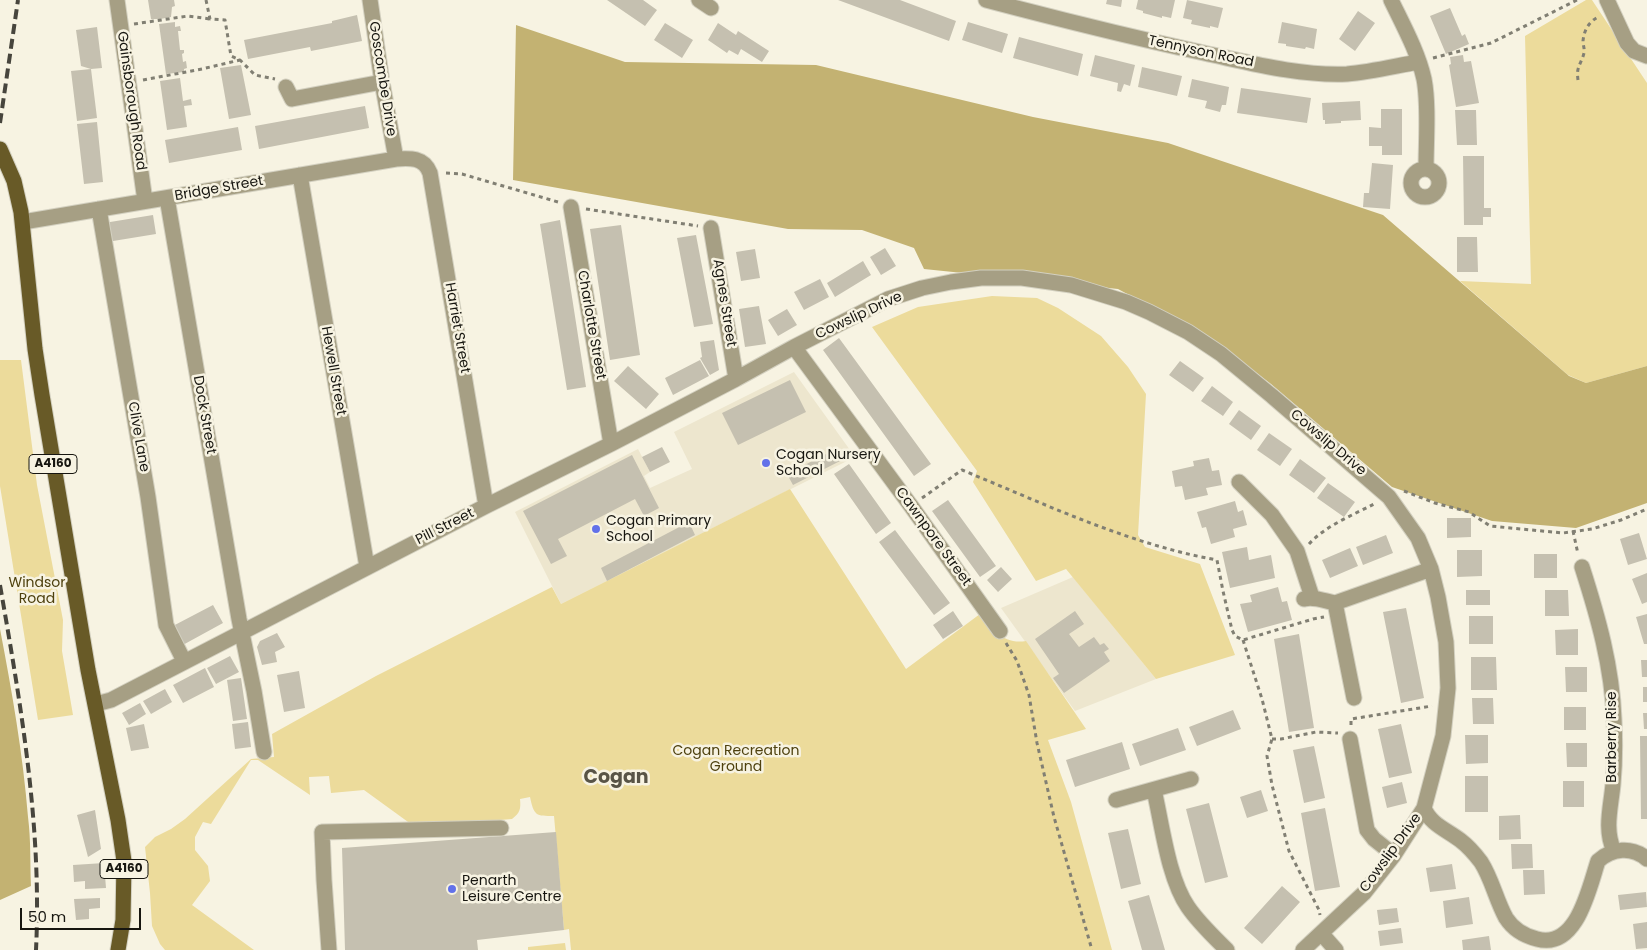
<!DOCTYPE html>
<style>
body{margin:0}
#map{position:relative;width:1647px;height:950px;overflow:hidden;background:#f7f3e2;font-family:Poppins,sans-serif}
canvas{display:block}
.scale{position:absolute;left:20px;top:908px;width:121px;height:22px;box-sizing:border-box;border:2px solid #171610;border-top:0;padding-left:6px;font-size:15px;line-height:18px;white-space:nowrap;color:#171610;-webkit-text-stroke:4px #f7f3e2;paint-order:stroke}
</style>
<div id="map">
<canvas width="1647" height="950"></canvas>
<div class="scale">50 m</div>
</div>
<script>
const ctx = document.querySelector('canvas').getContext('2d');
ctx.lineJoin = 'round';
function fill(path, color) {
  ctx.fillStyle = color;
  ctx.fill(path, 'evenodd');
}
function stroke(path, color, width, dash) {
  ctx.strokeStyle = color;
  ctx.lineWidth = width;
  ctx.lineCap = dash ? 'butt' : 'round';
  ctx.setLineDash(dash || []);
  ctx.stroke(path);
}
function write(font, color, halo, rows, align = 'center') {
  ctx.font = font + ' Poppins,sans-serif';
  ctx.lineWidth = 5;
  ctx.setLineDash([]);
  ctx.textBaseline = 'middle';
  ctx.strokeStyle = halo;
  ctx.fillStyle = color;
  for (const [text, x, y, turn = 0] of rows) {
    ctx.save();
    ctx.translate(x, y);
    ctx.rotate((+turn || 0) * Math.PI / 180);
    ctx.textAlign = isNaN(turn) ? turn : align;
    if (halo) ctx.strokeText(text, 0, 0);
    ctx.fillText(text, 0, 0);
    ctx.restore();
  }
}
const built = new Path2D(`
 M794 372 855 457 561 604 515 512 638 449 650 472 644 476 650 488 692 469 674 432Z
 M1073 577 1156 679 1075 711 1001 608Z`);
const green = new Path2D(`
 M1586 0H1592L1647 83V366L1586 383 1568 375 1460 281 1531 284 1525 36Z
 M992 296 1037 298 1058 308 1101 336 1128 367 1146 394 1138 535 1145 547 1200 564 1235 655 1156 679 1066 569 1036 581 973 482 977 471 872 327 918 307Z
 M0 360H21L37 485 63 620 62 651 73 715 38 720 0 486Z
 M790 489 906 669 980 614C991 629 1005 645 1026 641L1086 729 1048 740 1071 802 1112 950H571L569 929 564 930 554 816C536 816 534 816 530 797L520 799C521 809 520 813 512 819L415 827 364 790 331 793 329 776 309 777 310 795 258 760H251L211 824 203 822 195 837V850L208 866 210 881 192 905 254 950H165L160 944 152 926 150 893 145 847 155 837 171 829 185 819 251 759 274 757 272 734 376 676 552 587 561 604Z
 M565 943 566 950H528V947Z`);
const forest = new Path2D(`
 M516 25 625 62 816 65 1033 117 1168 143 1383 215 1569 376 1586 383 1647 366V503L1576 528 1492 521 1392 487 1271 384 1214 341 1118 289 924 269 914 248 862 230 788 229 513 180Z
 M0 629C12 692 23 754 28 817 31 840 30 863 31 886L0 900Z`);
const building = new Path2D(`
 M148 0H174L175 6 172 7 171 17 160 19H151Z
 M607 0H643L657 10 645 26Z
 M838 0H900L956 21 949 41Z
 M1107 0H1122L1121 7 1106 4Z
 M1138 0H1175L1171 18 1162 16V18L1143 13V11L1136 9Z
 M1187 0 1223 8 1218 28 1210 26V28L1191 24 1192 20 1183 18Z
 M1450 8 1462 36 1465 34 1469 44 1446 54 1430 16Z
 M1358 11 1375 23 1355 51 1339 39Z
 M357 15 362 41 311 51 310 47 248 59 244 40 332 23V21Z
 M175 22V27L180 26 181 31H178L180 50H184V53L182 54 183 62 186 61 187 68 184 69V72L166 74 159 24Z
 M968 22 1008 34 1002 53 962 40Z
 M1282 22 1317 29 1314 49 1306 47 1305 49 1286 46V44L1278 43Z
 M665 23 693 40 682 58 654 40Z
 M718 23 736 35 738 31 769 51 762 62 741 49 738 55 729 50 727 53 708 40Z
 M97 27 102 68 91 69 81 66 76 30Z
 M1019 37 1083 54 1078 76 1013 58Z
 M1095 55 1135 65 1130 86 1124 84 1121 92 1117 91 1118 83 1090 76Z
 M1463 55 1464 62 1471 61 1479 103 1456 107 1449 65 1451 64 1450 57Z
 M241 65 251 115 229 119 220 68Z
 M1142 67 1182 76 1177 96 1138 87Z
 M91 69 97 118 77 121 71 71Z
 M180 78 183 101 191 99 192 105 184 106 187 127 167 130 160 81Z
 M1192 79 1229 87 1226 105H1222L1220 112 1205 108 1207 101 1188 97Z
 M1241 88 1311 98 1307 123 1237 113Z
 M1360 101 1361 120 1341 121V123L1325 124V120H1323L1322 103Z
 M365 106 369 128 259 149 255 126Z
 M1381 109H1402V155H1382V146H1369V127L1381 128Z
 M1455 110H1476L1477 145H1457Z
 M97 122 103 182 84 184 77 124Z
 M238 127 242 150 169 163 165 140Z
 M1463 156H1484V208H1491V217H1483V225H1464Z
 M1372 163 1393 165 1390 209 1363 207 1364 193H1369Z
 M153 215 156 234 107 242 104 223Z
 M560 220 586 387 567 390 540 224Z
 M621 225 640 355 610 360 590 229Z
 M696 235 713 324 694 327 677 238Z
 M1457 237H1477L1478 272H1457Z
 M885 248 896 266 881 275 870 257Z
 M755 249 760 278 741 281 736 252Z
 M863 261 871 275 835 297 827 283Z
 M820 279 829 297 804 310 794 292Z
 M759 306 766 344 745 347 739 309Z
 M787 309 797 325 778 336 768 320Z
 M839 338 931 464 914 476 823 350Z
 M714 340 719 370 710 375 700 358 702 357 700 342Z
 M700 360 709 376 673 395 665 378Z
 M1180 361 1204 378 1193 392 1169 375Z
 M628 366 659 394 646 409 614 381Z
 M790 380 806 412 738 445 722 413Z
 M1212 386 1233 402 1223 416 1201 401Z
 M1239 410 1261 426 1251 440 1229 424Z
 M1269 433 1292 449 1280 466 1257 450Z
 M662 447 670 462 650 472 642 457Z
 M838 448 844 459 793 485 787 474Z
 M632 455 659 508 644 516 635 499 558 539 567 556 551 564 523 511Z
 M1209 458 1212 471 1219 470 1222 485 1206 488 1208 495 1185 500 1182 486 1175 487 1172 471 1194 466 1193 461Z
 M1300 459 1326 478 1314 493 1289 475Z
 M849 464 891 523 876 534 834 474Z
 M1328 483 1355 502 1344 517 1317 498Z
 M948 500 996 566 980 577 932 511Z
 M1235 501 1238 512 1243 510 1247 525 1233 529 1235 537 1211 544 1206 527 1202 528 1197 512Z
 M1447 518H1471V537L1447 538Z
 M689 522 695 535 607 581 601 568Z
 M895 530 950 603 934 615 879 542Z
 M1639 533 1647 559 1628 565 1620 539Z
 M1386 535 1393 553 1363 565 1356 547Z
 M1247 547 1249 560 1271 555 1275 578 1230 588 1222 552Z
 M1350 548 1358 566 1330 578 1322 560Z
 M1457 550H1482V576L1457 577Z
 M1534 554H1557V578H1534Z
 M1001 567 1012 579 998 592 987 580Z
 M1647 573V602L1642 604 1632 579Z
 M1278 587 1282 602 1287 601 1292 620 1248 632 1240 604 1252 602 1250 595Z
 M1466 590H1490V605H1466Z
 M1545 590H1568L1569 616H1545Z
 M213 605 223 623 181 646 171 627Z
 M1406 608 1424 698 1401 703 1383 612Z
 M953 611 963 626 943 639 933 625Z
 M1075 611 1084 624 1069 634 1079 647 1094 637 1100 645 1104 643 1109 649 1104 652 1110 661 1064 693 1053 678 1059 674 1035 639Z
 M1647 614V644H1644L1636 617Z
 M1469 616H1493V644H1469Z
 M1578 629V655H1556L1555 630Z
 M277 633 285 647 275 652 277 662 262 665 257 647 260 641Z
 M1299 634 1314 728 1289 732 1274 639Z
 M230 656 239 672 216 684 207 668Z
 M1471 657H1496L1497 690H1471Z
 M1641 660H1647V677H1642Z
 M1565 667H1587V692H1566Z
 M205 668 214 687 183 703 173 685Z
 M299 671 305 708 284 712 277 675Z
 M241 678 247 719 233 721 227 680Z
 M1643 687H1647V702H1643Z
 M165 689 172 702 151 714 143 701Z
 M1472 698H1493L1494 724H1473Z
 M140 703 146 714 129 725 122 713Z
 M1564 707H1586V730H1564Z
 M1233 710 1241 729 1197 746 1189 727Z
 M1643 713H1647V729H1644Z
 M248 722 251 747 235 749 232 724Z
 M144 724 149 748 131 751 126 728Z
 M1401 724 1412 773 1389 778 1378 729Z
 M1178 728 1186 750 1140 766 1132 744Z
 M1465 735H1488V763L1466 764Z
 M1640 736H1647V819H1641Z
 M1122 742 1130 769 1075 787 1066 760Z
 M1566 743H1587V767H1567Z
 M1314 746 1325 798 1304 803 1293 750Z
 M1465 776H1488V812H1465Z
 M1563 781H1584V807H1563Z
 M1402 782 1407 803 1387 808 1382 787Z
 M1261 790 1268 811 1247 818 1240 797Z
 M1209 803 1228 877 1205 883 1186 809Z
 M1325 808 1340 887 1315 891 1301 813Z
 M95 810 101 849 88 857 77 815Z
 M1520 815 1521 839 1499 840V816Z
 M1128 829 1141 884 1121 889 1108 833Z
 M556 832 564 930 477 940 478 950H345L342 848Z
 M1511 844H1532L1533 868 1512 869Z
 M104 863 106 888 85 889V881L74 882 73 865Z
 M1452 864 1456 889 1430 892 1426 868Z
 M1523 870H1544L1545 894 1524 895Z
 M1282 886 1300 902 1262 944 1244 928Z
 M1646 892 1647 907 1620 910 1618 895Z
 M1149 895 1165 950H1142L1128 901Z
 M1469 897 1473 924 1446 928 1443 901Z
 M100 898V908L89 909V919L76 920 74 899Z
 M1397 908 1399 922 1379 925 1377 910Z
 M1647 922V948L1636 949 1633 924Z
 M1401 928 1403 943 1380 946 1378 931Z
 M1489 936 1491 950H1463L1462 940Z`);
const path = new Path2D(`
 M206 0 210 19 225 20 231 56 240 60 255 75 275 79
 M134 24 188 16 210 19
 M1433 58 1491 43 1577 0
 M143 80 202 69 240 60
 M1578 80C1576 66 1581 65 1584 53 1585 50 1583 45 1583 41 1584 30 1589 21 1600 16
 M446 173 462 174 558 202
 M586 209 698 226
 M1404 491 1435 503 1469 512 1490 526 1563 533 1592 529 1621 520 1647 509
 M922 498 962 470C1045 504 1128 544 1217 560L1223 591 1232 630 1235 636 1243 640 1313 619 1324 617
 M1573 531 1578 554
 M1309 544C1325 526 1353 515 1374 504
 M1243 640 1262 699 1272 739 1267 756 1272 785 1289 851 1319 910 1320 915
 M1006 643 1017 661 1029 695 1037 743 1054 817 1092 950
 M1351 725V719L1432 706
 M1272 739H1281L1316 732 1338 733`);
const minor = new Path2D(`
 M117 0 145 201
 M370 0 382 82 396 159
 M699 0 711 8
 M986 0C1058 19 1131 37 1204 53 1251 63 1299 76 1347 74 1371 72 1395 66 1418 62
 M1391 0C1403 25 1418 52 1424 79 1429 105 1426 142 1426 169
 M1607 0 1627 43 1634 51 1647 56
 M286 87 292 99 382 82
 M1411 183a14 14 0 1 1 28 0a14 14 0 1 1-28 0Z
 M300 175 367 567
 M167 198 239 619 254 691 264 752
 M571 207 611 444
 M99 209 148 497 166 625 184 661
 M23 222 396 159C410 158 424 157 430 173L486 506
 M711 228 736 379
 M794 347 911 506 1000 631
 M1239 482 1272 515 1297 551 1312 597
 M1582 567C1598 617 1612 666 1614 719 1615 740 1615 762 1613 784 1611 807 1604 829 1614 851
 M1304 599C1314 596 1324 601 1335 603L1431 569
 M1335 603 1354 698
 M96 704 111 700 486 506 611 444 736 379 794 347 888 299 922 288 951 282 981 278H1022L1071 285 1126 302 1149 312 1188 332 1221 354 1272 396 1389 497 1418 538 1431 569 1438 597 1446 642 1448 688 1443 736 1424 808 1394 855 1364 893 1303 950
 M1350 739 1367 830 1374 839 1394 855
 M1154 790C1162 824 1168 878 1188 907 1199 923 1213 936 1227 950
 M1116 800 1191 779
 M1424 808C1430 824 1447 830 1460 840 1468 846 1475 854 1481 862 1492 879 1496 900 1506 918 1513 929 1525 936 1537 939 1577 950 1589 888 1598 861 1612 848 1632 846 1647 859
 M1321 933 1336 950
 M329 950 324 880 322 832 501 828`);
const major = new Path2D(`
 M0 149 14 181 21 212 35 349 42 395 88 670 118 820 124 861 123 920 118 950`);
const rail = new Path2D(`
 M0 123 18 0
 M0 585C21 706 42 827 36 950`);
const markers = [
 [766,463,5,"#6271e9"],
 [596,529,5,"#6271e9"],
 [452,889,5,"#6271e9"]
];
const shields = [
 [53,464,48],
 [124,869,48]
];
const shieldNames = [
 ["A4160",53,464],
 ["A4160",124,869]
];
const streetNames = [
 ["Tennyson Road",1201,52,12],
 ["Goscombe Drive",382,79,81],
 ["Gainsborough Road",131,101,82],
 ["Bridge Street",219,189,-10],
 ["Agnes Street",724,303,81],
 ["Cowslip Drive",859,316,-25],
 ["Charlotte Street",591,325,80],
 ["Harriet Street",457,328,80],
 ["Hewell Street",333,371,80],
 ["Dock Street",204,415,80],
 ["Clive Lane",138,437,80],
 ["Cowslip Drive",1328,443,40],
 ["Pill Street",445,527,-27],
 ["Cawnpore Street",933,537,54],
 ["Barberry Rise",1612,737,-90],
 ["Cowslip Drive",1391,853,-54]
];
const poiNames = [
 ["Cogan Nursery",776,455],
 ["School",776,471],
 ["Cogan Primary",606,521],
 ["School",606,537],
 ["Penarth",462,881],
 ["Leisure Centre",462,897]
];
const parkNames = [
 ["Windsor",37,583],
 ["Road",37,599],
 ["Cogan Recreation",736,751],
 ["Ground",736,767]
];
const districtNames = [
 ["Cogan",616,778]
];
fill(built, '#ede6ce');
fill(green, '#ecdb9b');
fill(forest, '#c3b272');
fill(building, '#c5c0b0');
stroke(minor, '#d3d0c0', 17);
stroke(major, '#d3d0c0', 17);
stroke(path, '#817f73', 3, [4, 4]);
stroke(minor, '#a69f84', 15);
stroke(major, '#685a27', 15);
stroke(rail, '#47453d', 4, [10, 5]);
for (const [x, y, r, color] of markers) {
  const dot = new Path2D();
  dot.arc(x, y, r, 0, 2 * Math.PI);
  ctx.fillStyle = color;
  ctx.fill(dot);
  stroke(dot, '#f7f3e2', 2);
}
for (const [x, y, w] of shields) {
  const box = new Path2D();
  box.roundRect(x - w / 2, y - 9.5, w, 19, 4);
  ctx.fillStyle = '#f7f3e2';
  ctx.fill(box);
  stroke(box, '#171610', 1);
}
write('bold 12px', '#171610', null, shieldNames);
write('14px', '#171610', '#f7f3e2', streetNames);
write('14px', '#171610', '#f7f3e2', poiNames, 'left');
write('14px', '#4e410e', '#f7f3e2', parkNames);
write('bold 19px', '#585446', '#f7f3e2', districtNames);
</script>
